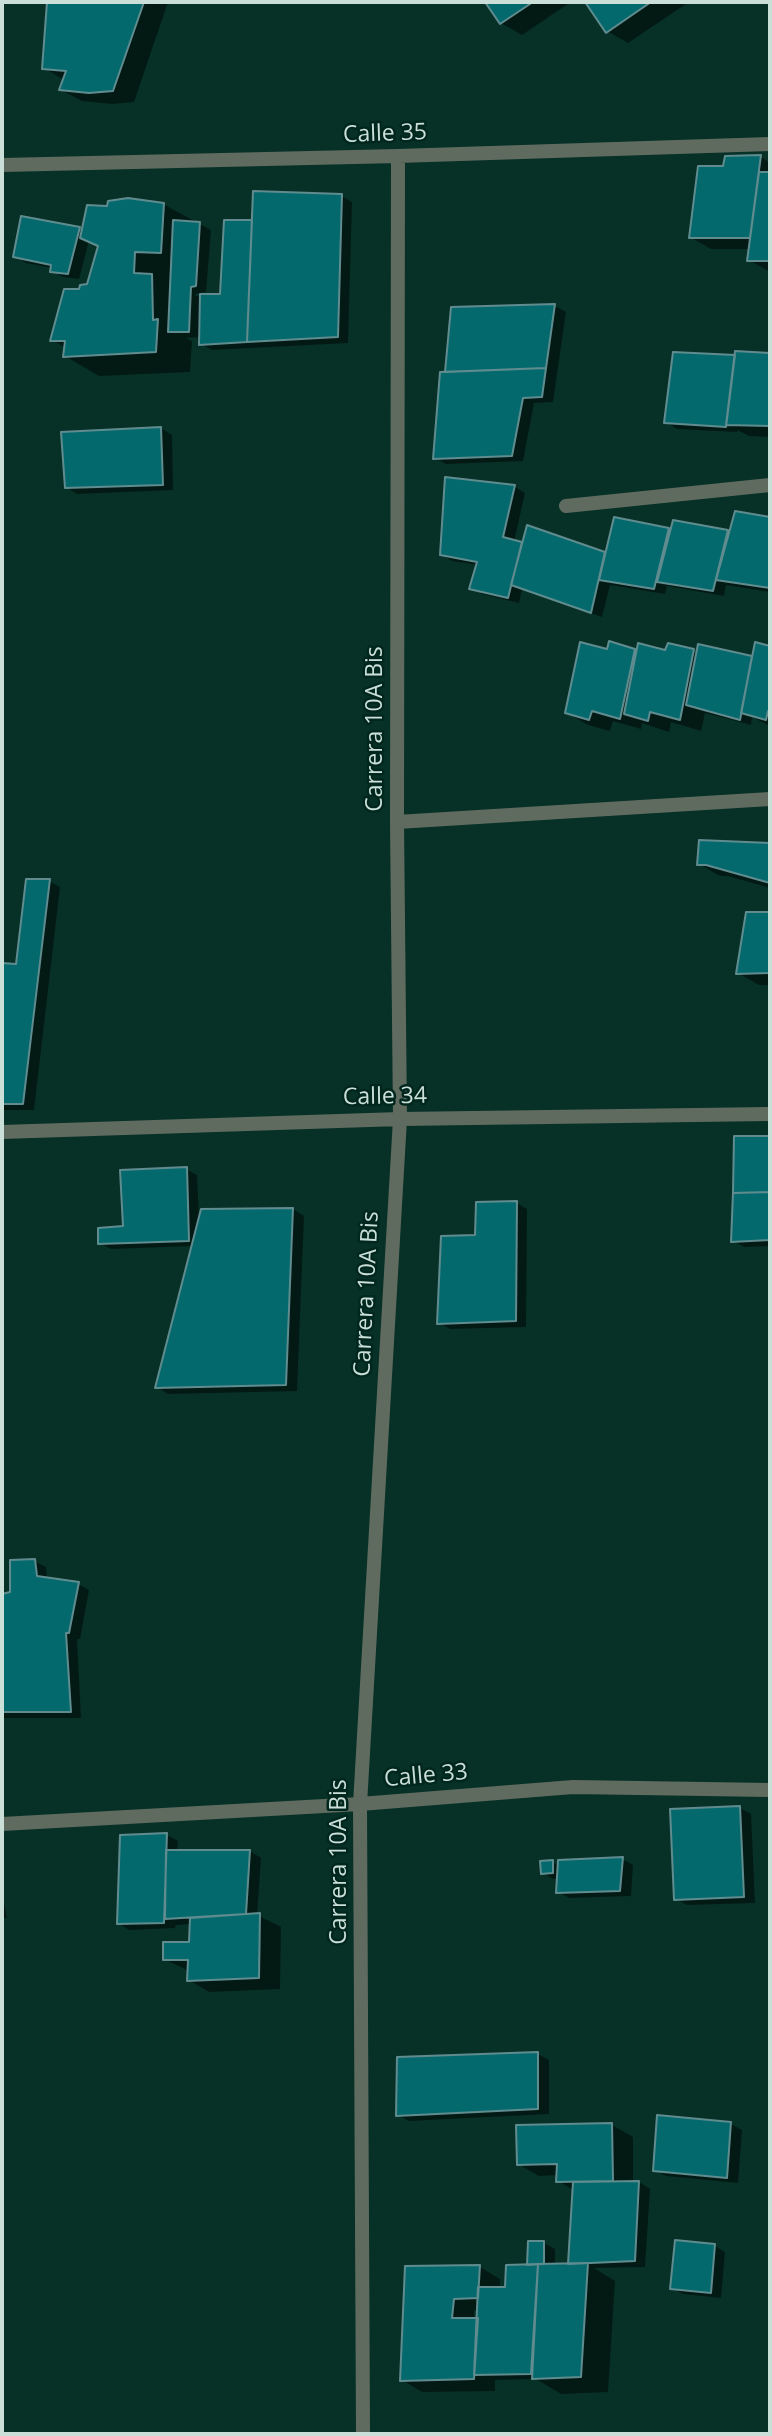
<!DOCTYPE html>
<style>
body{margin:0}
#map{position:relative;width:772px;height:2436px;overflow:hidden;background:#073127;font-family:"Open Sans",sans-serif}
canvas{display:block}
.frame{position:absolute;inset:0;border:4px solid #cadfd8;pointer-events:none}
</style>
<div id="map">
<canvas width="772" height="2436"></canvas>
<div class="frame"></div>
</div>
<script>
const ctx = document.querySelector('canvas').getContext('2d');
ctx.lineJoin = 'round';
function fill(path, color) {
  ctx.fillStyle = color;
  ctx.fill(path, 'evenodd');
}
function stroke(path, color, width, dash) {
  ctx.strokeStyle = color;
  ctx.lineWidth = width;
  ctx.lineCap = dash ? 'butt' : 'round';
  ctx.setLineDash(dash || []);
  ctx.stroke(path);
}
function write(font, color, halo, rows, align = 'center') {
  ctx.font = font + ' "Open Sans",sans-serif';
  ctx.lineWidth = 5;
  ctx.setLineDash([]);
  ctx.textBaseline = 'middle';
  ctx.strokeStyle = halo;
  ctx.fillStyle = color;
  for (const [text, x, y, turn = 0] of rows) {
    ctx.save();
    ctx.translate(x, y);
    ctx.rotate((+turn || 0) * Math.PI / 180);
    ctx.textAlign = isNaN(turn) ? turn : align;
    if (halo) ctx.strokeText(text, 0, 0);
    ctx.fillText(text, 0, 0);
    ctx.restore();
  }
}
const shadow = new Path2D(`
 M48 2H168L134 102 112 104 82 101 61 90 64 80 44 68Z
 M487 2H571L522 35 501 23Z
 M587 2H685L686 4 628 43 607 31Z
 M761 157 770 163V272L749 260 750 249H711L690 237 724 168Z
 M341 196 352 202 348 343 212 350 201 344V337L186 338 192 341 190 372 99 376 65 356 66 348 52 340 81 291 88 286 99 247 89 241 79 279 63 277 52 271V268L26 263 15 256 22 218 83 231 163 204 211 230 206 292 195 294 196 296 222 295 253 222Z
 M555 306 566 312 553 402 534 403 523 461 446 464 435 458 447 373 453 309Z
 M737 353 770 355V437L749 436 737 430V432L677 429 666 422 736 356Z
 M161 428 172 435 173 490 77 494 66 487Z
 M514 486 525 493 514 542 523 544 528 527 607 554 615 520 672 532 674 522 730 532 736 513 770 518V592L726 585 724 596 667 586 665 594 610 585 602 617 522 589 519 603 482 594 471 588 478 565 452 561 441 554Z
 M756 644 770 648V726L752 717 751 725 705 713 701 731 671 722 669 732 642 723 641 729 613 721 610 731 588 725 567 713 608 651H693L698 654 699 646 754 658Z
 M700 842 770 845V888L728 876H720L699 864Z
 M49 881 60 887 34 1110H2V965H17Z
 M748 914H770V985H759L738 973Z
 M770 1137V1246L744 1247 733 1241 736 1138Z
 M186 1169 197 1175 199 1219 293 1209 304 1216 297 1391 168 1394 157 1387 193 1246 111 1249 100 1243 125 1227Z
 M517 1203 527 1209 526 1327 450 1329 439 1323 477 1237Z
 M34 1561 46 1567 47 1579 78 1584 89 1590 80 1639H77L81 1718H2V1595L12 1594Z
 M740 1808 751 1814 755 1903 687 1905 676 1899Z
 M167 1835 178 1841 177 1851H250L261 1858 257 1915 281 1927 280 1989 209 1992 189 1980V1971L164 1959 190 1943 191 1924 176 1925 175 1928 129 1930 118 1923Z
 M622 1859 633 1865 631 1896 569 1898 558 1892V1879H553L542 1873 552 1862 559 1866Z
 M2 1893 7 1918H2Z
 M538 2054 549 2060V2114L409 2121 398 2115Z
 M731 2124 742 2130 738 2183 666 2176 655 2170Z
 M612 2125 633 2137V2182H639L650 2189 645 2267 594 2268 615 2281 608 2392 561 2394 536 2379 495 2380V2391L422 2392 402 2380 407 2268 480 2267 500 2279V2288H506L529 2267 544 2243 555 2249V2266L570 2265 575 2191 558 2181V2175L539 2176 518 2164ZM474 2310H479V2319H474Z
 M715 2246 725 2252 721 2298 683 2294 672 2288Z`);
const building = new Path2D(`
 M47 2H144L113 91 89 93 59 90 66 71 42 69Z
 M485 2H533L500 24Z
 M585 2H651L606 33Z
 M761 155 750 238H689L698 166H723L725 156Z
 M759 172H770V261H747Z
 M253 191 342 194 338 337 247 342Z
 M128 198 164 203 161 253 135 252 134 273 152 274 153 320 158 319 156 352 63 357 65 341H50L64 289H79L80 285 87 284 98 246 80 238 87 205 107 206 108 201Z
 M21 216 80 227 68 274 50 272 51 265 13 257Z
 M173 220 200 222 196 286 191 287 189 332H168Z
 M224 220H252L247 342 199 345 200 294H220Z
 M555 304 546 368 445 372 451 307Z
 M735 351 770 353V426L726 425Z
 M673 352 735 355 726 427 664 423Z
 M546 368 542 397 523 398 512 456 433 459 440 372Z
 M161 427 163 485 65 488 61 432Z
 M445 477 515 485 503 537 522 542 508 598 469 589 477 562 440 555Z
 M735 511 770 517V588L716 580Z
 M614 517 669 528 654 589 599 580Z
 M673 520 728 530 713 591 657 582Z
 M527 525 605 552 591 613 511 585Z
 M609 641 635 649 620 719 592 711 589 720 565 713 580 642 607 649Z
 M755 642 770 646V712L768 711 766 720 741 713Z
 M638 643 665 650 668 643 694 649 680 720 650 712 648 721 624 714Z
 M698 644 752 656 740 720 686 705Z
 M699 840 770 843V883L706 865H697Z
 M26 879H50L23 1104H2V963L16 964Z
 M746 912H770V973L736 974Z
 M734 1136H770V1192L733 1193Z
 M187 1167 189 1241 98 1244V1228L123 1226 120 1170Z
 M770 1192V1240L731 1242 733 1193Z
 M517 1201 516 1321 437 1324 441 1236 475 1235 476 1202Z
 M293 1208 286 1385 155 1388 201 1209Z
 M35 1559 37 1576 79 1582 69 1633H66L71 1712H2V1594L10 1592V1560Z
 M740 1806 744 1897 674 1900 670 1809Z
 M167 1833 164 1923 117 1924 120 1835Z
 M166 1850H250L246 1914 165 1919Z
 M623 1857 620 1891 556 1893 558 1860Z
 M553 1860V1873L541 1874 540 1861Z
 M260 1913 259 1978 187 1981 188 1960H163V1942H189L190 1918Z
 M538 2052V2109L396 2116 397 2057Z
 M657 2115 731 2122 727 2178 653 2171Z
 M612 2123 613 2181 556 2182 557 2164 517 2165 516 2125Z
 M639 2181 635 2261 568 2264 573 2182Z
 M675 2240 715 2244 711 2293 670 2289Z
 M528 2241H544V2264L527 2265Z
 M588 2263 581 2377 532 2379 538 2264Z
 M538 2264 531 2374 474 2375 478 2287H505L506 2265Z
 M480 2265 478 2298 454 2299 452 2318H478L474 2379 400 2381 405 2266Z`);
const minor = new Path2D(`
 M2 165 398 156 770 144
 M566 506 770 485
 M397 822 770 799
 M2 1132 400 1119 770 1114
 M2 1824 360 1804 573 1787 770 1790
 M363 2434 360 1804 400 1119 397 822 398 156`);
const streetNames = [
 ["Calle 35",385,134,-2],
 ["Carrera 10A Bis",375,729,-90],
 ["Calle 34",385,1097,-1],
 ["Carrera 10A Bis",367,1294,-87],
 ["Calle 33",426,1776,-5],
 ["Carrera 10A Bis",339,1862,-90]
];
fill(shadow, '#0007');
fill(building, '#04696d');
stroke(building, '#608c8f', 2);
stroke(minor, '#606b60', 14);
write('23px', '#cadfd8', '#00271d', streetNames);
</script>
